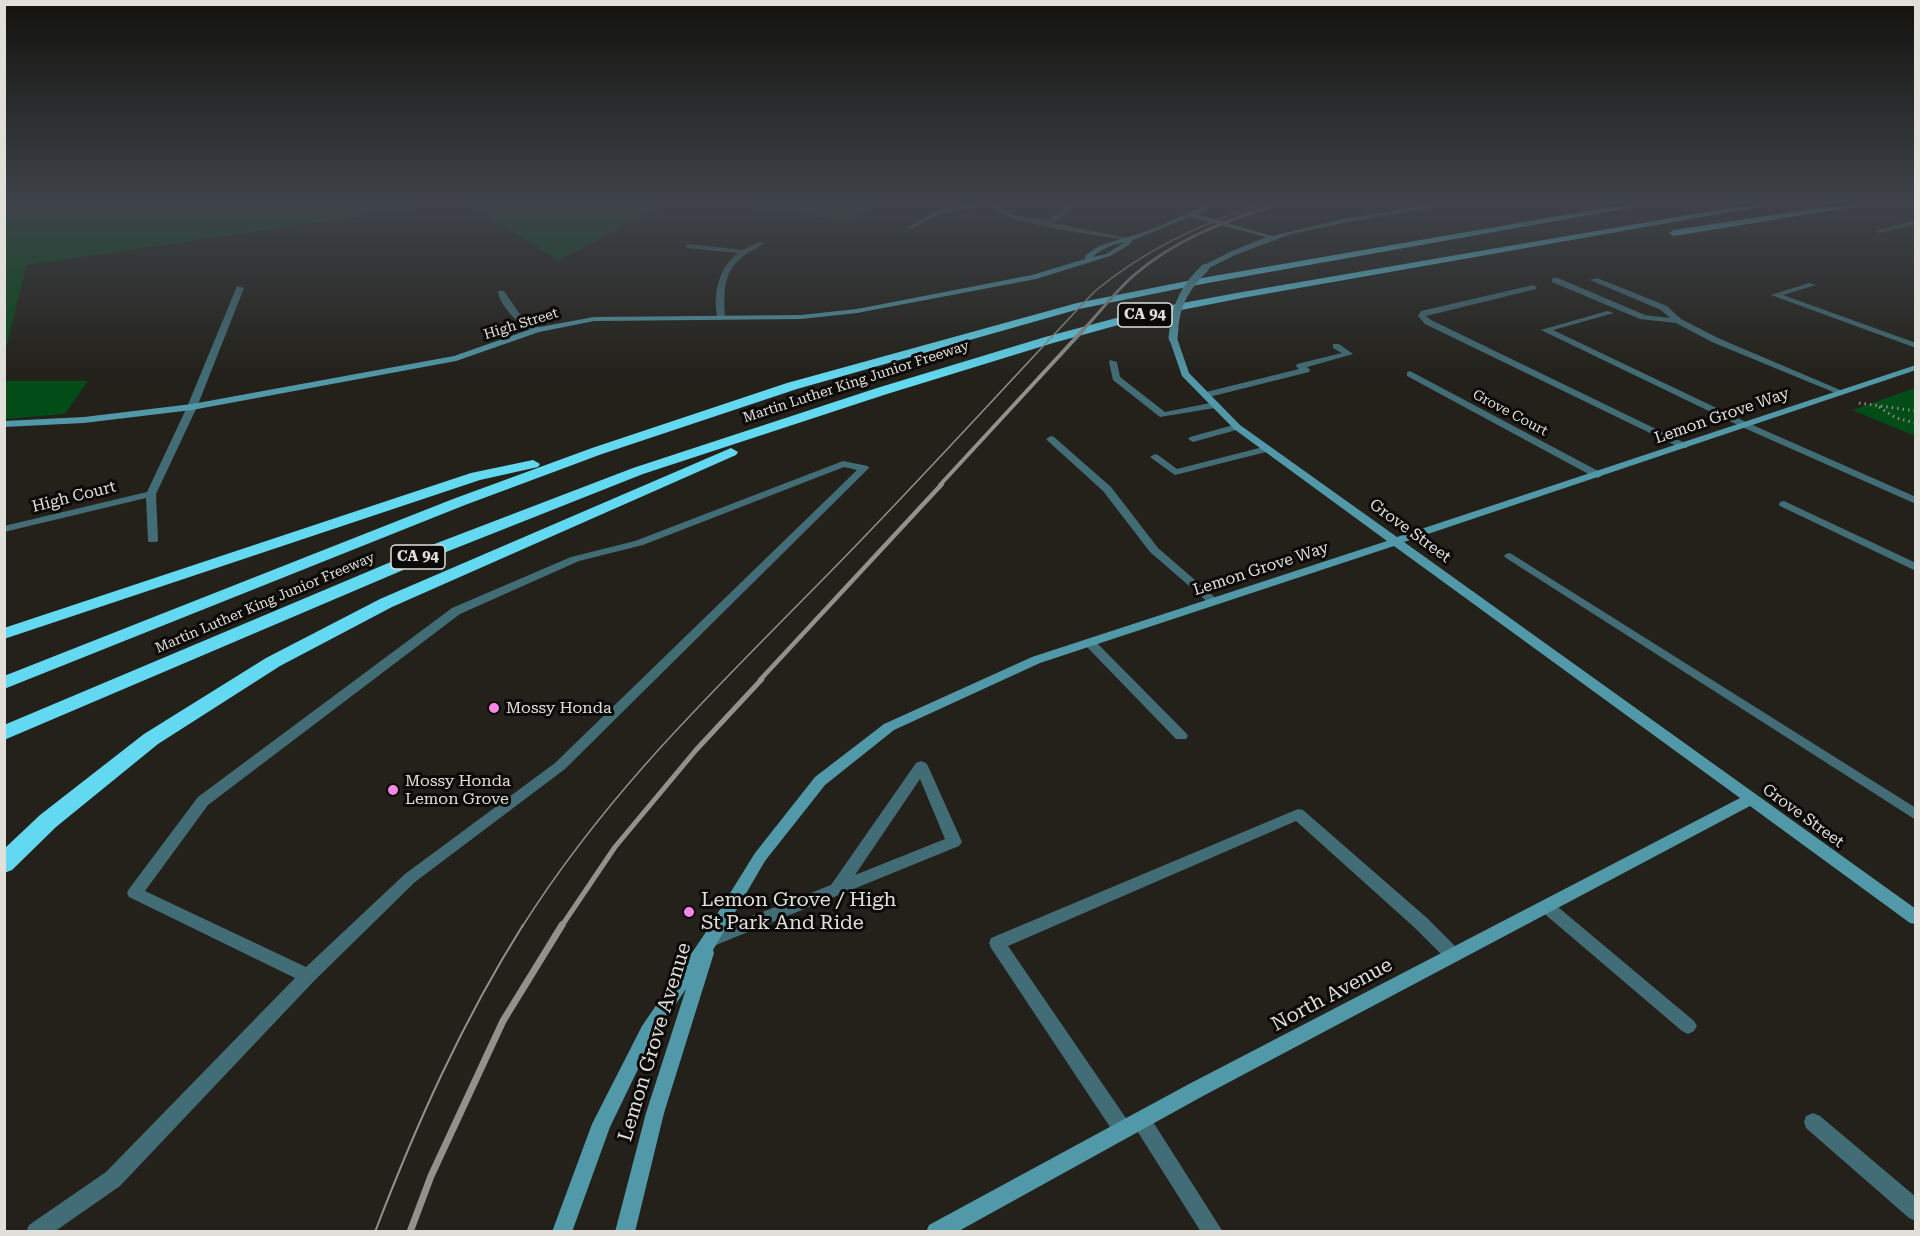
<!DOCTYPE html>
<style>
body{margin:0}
#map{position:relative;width:1920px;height:1236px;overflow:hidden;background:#23211a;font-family:"Roboto Serif",serif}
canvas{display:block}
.frame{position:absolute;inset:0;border:6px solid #e0dfda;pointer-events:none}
</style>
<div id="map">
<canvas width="1920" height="1236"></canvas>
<div class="frame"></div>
</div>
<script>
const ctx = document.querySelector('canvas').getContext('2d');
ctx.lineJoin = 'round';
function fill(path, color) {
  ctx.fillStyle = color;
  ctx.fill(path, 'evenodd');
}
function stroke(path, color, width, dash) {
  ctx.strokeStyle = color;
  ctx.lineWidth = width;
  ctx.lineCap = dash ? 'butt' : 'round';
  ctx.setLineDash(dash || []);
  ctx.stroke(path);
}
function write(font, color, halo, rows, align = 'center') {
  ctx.font = font + ' "Roboto Serif",serif';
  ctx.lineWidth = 6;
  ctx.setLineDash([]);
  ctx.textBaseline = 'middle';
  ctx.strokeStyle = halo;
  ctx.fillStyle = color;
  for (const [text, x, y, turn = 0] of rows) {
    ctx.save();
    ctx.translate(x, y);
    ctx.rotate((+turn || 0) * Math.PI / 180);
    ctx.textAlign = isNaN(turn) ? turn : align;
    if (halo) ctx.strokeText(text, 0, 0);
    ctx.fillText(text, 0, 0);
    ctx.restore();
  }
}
const green = new Path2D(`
 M5 206H430L26 265 5 353Z
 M470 206H663L559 260Z
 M736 206H877L851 221Z
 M5 381H88L65 414 5 419Z
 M1915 388V436L1852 410Z`);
const path = new Path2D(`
 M1859 403 1916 411
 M1879 407 1896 418 1916 423`);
const lane = new Path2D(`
 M964 206H984L939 214 912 229 907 228 935 211Z
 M990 206H997C1010 217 1030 218 1046 221L1068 206H1076L1053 223 1133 239 1130 241C1100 235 1009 225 990 206Z
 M1916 220V224L1879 233 1876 231Z
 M1552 278H1558L1645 315 1670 318 1661 310 1590 280 1597 278 1667 306 1681 319 1718 338 1845 392 1841 395 1838 394 1712 342 1676 323 1640 319 1552 282Z
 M1809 283 1816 285 1783 295 1916 343V348L1771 295Z
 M1533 285 1537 287 1536 289 1426 316 1431 320 1687 444V448H1681L1425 324 1418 316 1421 311Z
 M1607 311 1614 313 1553 330 1748 423 1916 497V504L1742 427 1541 330Z
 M1110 360 1117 362 1120 377 1165 412 1215 402 1220 405 1215 408 1160 417 1113 380 1109 362Z
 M1410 371 1602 473 1603 475 1598 478 1594 477 1407 376V372Z
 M1237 424 1240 425V429L1193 442 1188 439 1190 437Z
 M1051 436 1054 437 1111 487 1158 548 1218 600 1220 602 1218 604H1210L1150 552 1103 491 1048 441 1046 439Z
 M1267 446 1270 447V451L1175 475 1150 457 1155 454 1158 455 1177 469Z
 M843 461 868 466 869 468 565 769 415 882 314 981 120 1186 54 1232H26L29 1225 106 1172 295 978 129 897 127 893 129 889 198 797 452 608 571 557 635 541ZM844 467 857 470 555 763 405 874 306 967 145 891 208 805 460 614 579 561 643 545Z
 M1784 501 1916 563V571L1780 506 1779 504 1780 502Z
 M1510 553 1916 808V820L1506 558 1504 556 1506 554Z
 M1090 639 1094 640 1186 733 1188 736 1186 739H1176L1086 646 1084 643 1086 640Z
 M921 761 926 763 928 766 962 842 959 846 716 945 710 947 704 945 702 940 704 935 831 885 916 763ZM920 779 945 839 855 875Z
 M1298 809 1303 810 1427 918 1459 950 1461 955 1459 960 1453 962 1447 960 1415 928 1296 821 1008 946 1130 1124 1132 1130 1130 1136 1123 1139 1116 1136 991 948 989 943 991 938Z
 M1546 900 1552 902 1694 1021 1697 1026 1694 1031 1688 1034 1682 1031 1540 910 1538 906 1540 902Z
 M1141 1111 1148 1114 1223 1232H1201L1134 1126 1132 1120 1134 1114Z
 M1813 1113 1820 1116 1916 1197V1221L1909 1218 1806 1128 1804 1122 1806 1116Z`);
const street = new Path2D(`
 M759 242 764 243C757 249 747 252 740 259 722 274 724 297 725 318L718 320C712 296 718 268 738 253L688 248 685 246 688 244 743 250Z
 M237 286 244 288 197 407 156 494 158 540 157 542H149L148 540 146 498 4 532V526L147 492 187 407Z
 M498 291H504L519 313 540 328V332C524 332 499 306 498 291Z
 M1333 344H1339L1353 354 1307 367 1310 370 1309 372 1205 398 1201 395 1202 393 1299 369 1296 366 1297 364 1342 353 1333 348Z`);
const secondary = new Path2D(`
 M1203 206H1213L1196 214 1272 236 1348 218 1423 206H1441L1348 222 1291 234 1235 255 1205 270 1201 268 1202 266 1230 252 1266 237 1190 217 1133 240 1129 245 1110 256 1036 279 857 313 801 319 594 321 539 332 456 361 192 410 84 423 4 427V421L84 417 192 404 454 356 534 328 594 317 801 315 857 309 1032 275 1085 259V256C1098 244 1112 242 1128 237 1154 230 1179 217 1203 206ZM1125 242 1106 254 1093 257C1101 249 1113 244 1125 242Z
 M1170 336 1177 338 1189 373 1240 425 1397 537 1916 365V370L1404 542 1916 909V924L1910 923 1750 806 1203 1096 957 1232H926L929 1225 1189 1084 1740 798 1394 546 1040 663 894 730 825 785 765 861 713 950 714 953 664 1113 635 1232H615L646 1113 686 989 654 1036 610 1127 572 1232H552L592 1124 642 1026 704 935 755 853 815 777 884 724 1032 657 1387 541 1234 429 1182 376 1169 338Z`);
const highway = new Path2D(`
 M1616 206H1640L1202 284 1079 309 797 389 602 454 465 505 4 689V676L453 499 592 448 787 383 1077 303 1202 278Z
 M1741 206H1765L1242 298 1151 316 1053 343 887 394 643 474 436 556 4 740V725L424 548 633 468 877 388 1045 337 1150 309 1242 292Z
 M1832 206H1859L1674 236 1669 233 1674 230Z
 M731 448 738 452 736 455 392 607 280 666 158 744 56 827 12 870 4 873V849L40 815 144 734 266 658 380 599Z
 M533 460 540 464 538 467 480 480 4 639V628L471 473Z`);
const tramFar1 = new Path2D(`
 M522 927C611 786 722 683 836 566 924 476 1008 383 1094 292 1143 251 1196 225 1257 206`);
const tram = new Path2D(`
 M375 1232C416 1125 462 1022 523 925`);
const railFar4 = new Path2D(`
 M1083 330C1100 312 1115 292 1133 276 1173 241 1223 221 1273 206`);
const railFar3 = new Path2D(`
 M940 485 1084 329`);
const railFar2 = new Path2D(`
 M760 680 942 484`);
const railFar1 = new Path2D(`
 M561 927 615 847 696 750 762 679`);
const rail = new Path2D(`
 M410 1232 431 1176 503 1021 562 925`);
const secondaryBridgeFar1 = new Path2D(`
 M1174 330C1176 304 1186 286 1205 268`);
const secondaryBridge = new Path2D(`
 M1173 338 1174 329`);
const markers = [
 [494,708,6,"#fc86e3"],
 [393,790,6,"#fc86e3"],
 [689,912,6,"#fc86e3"]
];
const farStreetnames = [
 ["High Street",521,324,-17],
 ["Martin Luther King Junior Freeway",856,382,-18],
 ["Grove Court",1510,413,28],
 ["Martin Luther King Junior Freeway",265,603,-23]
];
const shields = [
 [1145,315,54],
 [418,557,54]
];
const shieldNames = [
 ["CA 94",1145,315],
 ["CA 94",418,557]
];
const streetNames = [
 ["Lemon Grove Way",1722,416,-19],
 ["High Court",74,497,-14],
 ["Grove Street",1410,531,36],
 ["Lemon Grove Way",1261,569,-18],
 ["Grove Street",1803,816,36]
];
const poiNames = [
 ["Mossy Honda",506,708],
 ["Mossy Honda",405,781],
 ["Lemon Grove",405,799]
];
const nearPoinames = [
 ["Lemon Grove / High",701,900],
 ["St Park And Ride",701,923]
];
const nearStreetnames = [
 ["North Avenue",1332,995,-28],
 ["Lemon Grove Avenue",655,1042,-73]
];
fill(green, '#014c17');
stroke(path, '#8b8983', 3, [1.5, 4]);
fill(lane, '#426d76');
fill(street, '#426d76');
fill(secondary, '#5199a8');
fill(highway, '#63d9f1');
stroke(tramFar1, '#92918b', 1.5);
stroke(tram, '#92918b', 2);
stroke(railFar4, '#92918b', 3);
stroke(railFar3, '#92918b', 4);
stroke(railFar2, '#92918b', 4.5);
stroke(railFar1, '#92918b', 5);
stroke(rail, '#92918b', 7);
stroke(secondaryBridgeFar1, '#5199a8', 8);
stroke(secondaryBridge, '#5199a8', 9);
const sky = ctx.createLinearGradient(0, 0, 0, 379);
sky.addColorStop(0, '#13120e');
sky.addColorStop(0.54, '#3f4349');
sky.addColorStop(1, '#3f434900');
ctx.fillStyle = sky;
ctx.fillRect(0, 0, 1920, 379);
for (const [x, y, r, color] of markers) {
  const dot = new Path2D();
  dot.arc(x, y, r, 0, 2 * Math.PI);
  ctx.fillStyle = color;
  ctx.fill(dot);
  stroke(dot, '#0b0a08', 2);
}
write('14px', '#e0dfda', '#0b0a08', farStreetnames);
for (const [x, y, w] of shields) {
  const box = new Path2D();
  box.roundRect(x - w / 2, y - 12, w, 24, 4.5);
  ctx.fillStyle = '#0b0a08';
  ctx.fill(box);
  stroke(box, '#e0dfda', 1.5);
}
write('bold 15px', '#e0dfda', null, shieldNames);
write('16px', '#e0dfda', '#0b0a08', streetNames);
write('16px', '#e0dfda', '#0b0a08', poiNames, 'left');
write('20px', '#e0dfda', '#0b0a08', nearPoinames, 'left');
write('20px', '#e0dfda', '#0b0a08', nearStreetnames);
</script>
